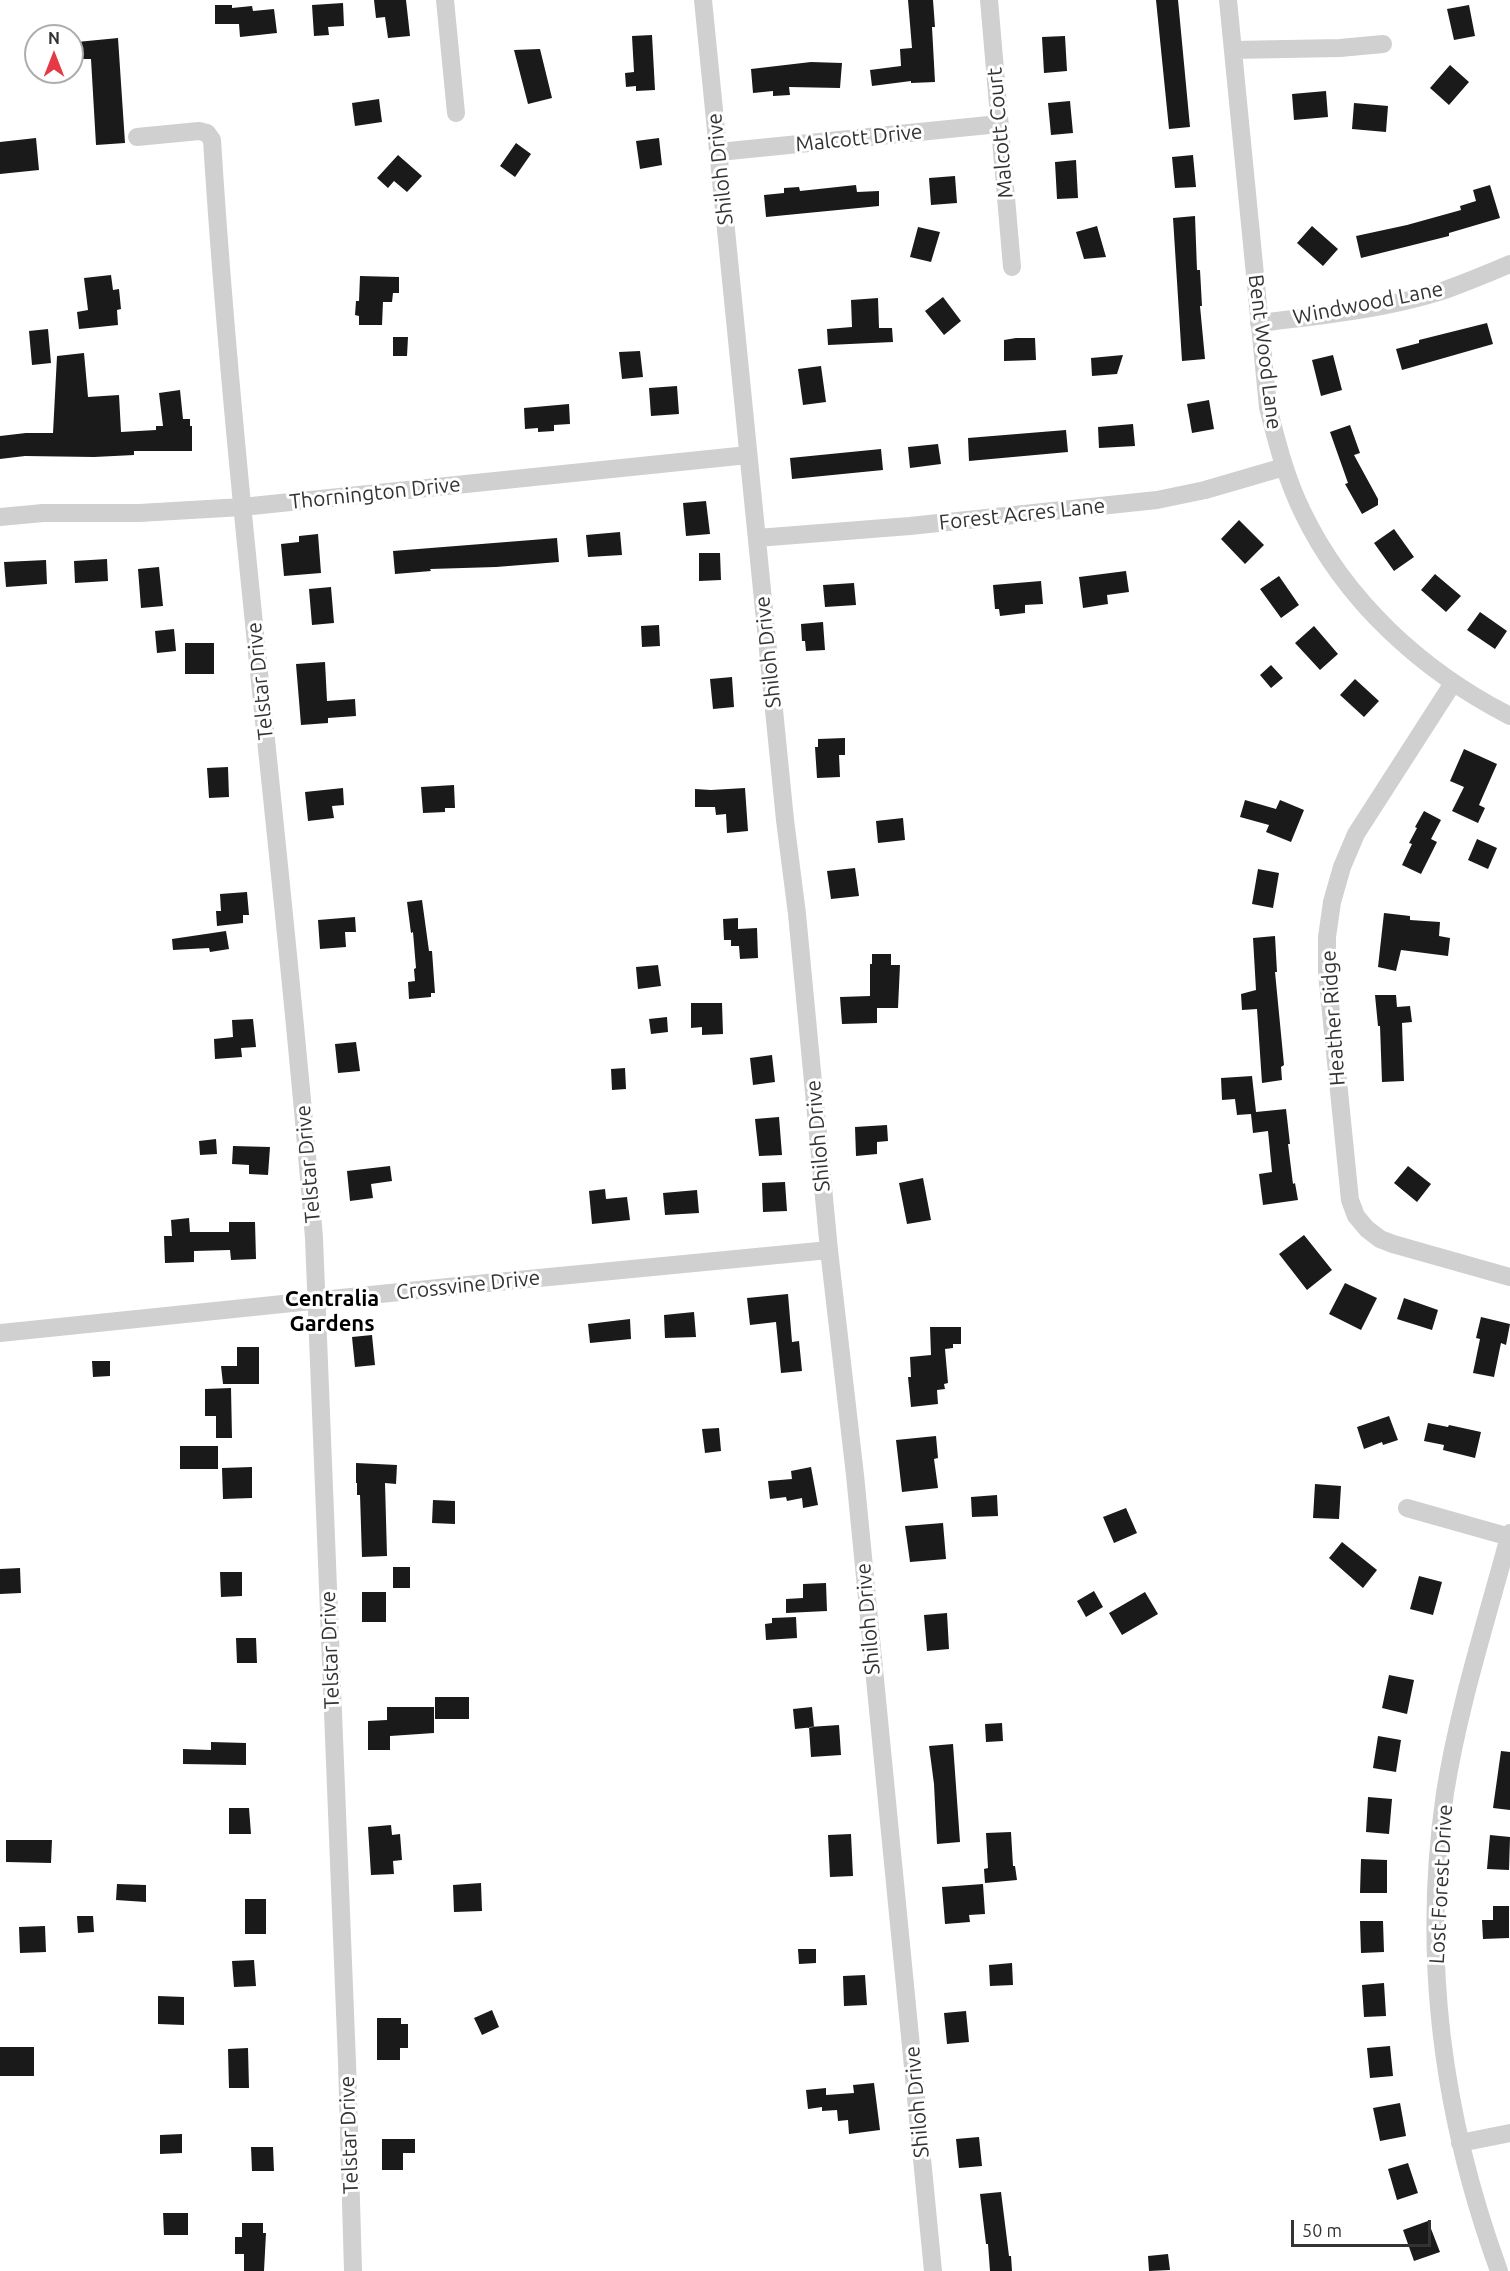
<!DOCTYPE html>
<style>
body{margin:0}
#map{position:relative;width:1510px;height:2271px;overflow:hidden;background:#fff;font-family:Ubuntu,sans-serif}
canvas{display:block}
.north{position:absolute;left:24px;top:24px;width:60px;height:60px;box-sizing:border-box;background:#fff;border:2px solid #adadad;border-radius:50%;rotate:0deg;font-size:16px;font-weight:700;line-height:24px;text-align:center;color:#333}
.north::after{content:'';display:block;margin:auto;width:21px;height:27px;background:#e63946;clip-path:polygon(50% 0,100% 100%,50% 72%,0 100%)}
.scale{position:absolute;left:1291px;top:2220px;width:140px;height:27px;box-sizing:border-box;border:3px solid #333;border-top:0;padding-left:8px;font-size:18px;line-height:21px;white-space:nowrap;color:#333;-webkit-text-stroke:4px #fff;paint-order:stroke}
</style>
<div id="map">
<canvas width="1510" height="2271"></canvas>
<div class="north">N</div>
<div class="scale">50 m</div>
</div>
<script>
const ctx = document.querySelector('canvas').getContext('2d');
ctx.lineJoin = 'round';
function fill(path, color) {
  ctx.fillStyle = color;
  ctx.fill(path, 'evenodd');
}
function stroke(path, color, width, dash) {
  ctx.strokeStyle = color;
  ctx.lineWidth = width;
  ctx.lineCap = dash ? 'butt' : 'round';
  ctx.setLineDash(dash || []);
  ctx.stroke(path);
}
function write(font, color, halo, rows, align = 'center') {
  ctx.font = font + ' Ubuntu,sans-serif';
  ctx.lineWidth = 6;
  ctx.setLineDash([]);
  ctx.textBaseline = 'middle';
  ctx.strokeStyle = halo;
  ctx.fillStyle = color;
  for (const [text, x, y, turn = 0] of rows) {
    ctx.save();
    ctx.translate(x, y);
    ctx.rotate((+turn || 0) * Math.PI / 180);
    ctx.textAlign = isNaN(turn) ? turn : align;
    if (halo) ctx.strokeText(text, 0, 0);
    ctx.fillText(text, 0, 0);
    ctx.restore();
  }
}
const building = new Path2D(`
 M374 0H406L410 36 388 38 385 17 376 18Z
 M908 0H933L935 27H932L935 82 911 83V81L872 86 870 70 901 66 900 49 912 48Z
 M1156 0H1178L1190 127 1169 129Z
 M343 3 344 26 328 27 329 35 314 36 312 5Z
 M215 5H232V8L252 6 253 11 274 9 277 33 240 37 239 24H215Z
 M1469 5 1475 36 1454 40 1447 9Z
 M652 35 655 90 636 91V86L626 87 625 73 634 72 632 36Z
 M1065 36 1067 71 1044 73 1042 37Z
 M118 38 125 143 96 145 91 59H78L77 42Z
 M540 49 552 98 528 104 514 50Z
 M811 62 842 63 840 88 789 87 790 95 773 96V91L753 93 751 69Z
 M1450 65 1469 82 1449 105 1430 88Z
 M1326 91 1328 117 1294 120 1292 94Z
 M379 99 382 122 355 126 352 103Z
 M1070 101 1073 133 1051 135 1048 103Z
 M1354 103 1388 106 1386 132 1352 129Z
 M36 138 39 170 0 174V142Z
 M659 138 662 165 640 169 636 141Z
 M516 143 531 154 515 177 500 166Z
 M398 155 422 176 407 192 394 181 388 188 377 178Z
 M1193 155 1196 187 1175 188 1172 157Z
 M1076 160 1078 198 1057 199 1055 162Z
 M955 176 957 203 931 205 929 178Z
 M856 185 857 192 879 191V206L766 217 764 195 784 193V188L799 187 800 191Z
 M1490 185 1500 218 1449 233V236L1361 258 1356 236 1407 225 1461 210 1460 206 1476 201 1473 190Z
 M1195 216 1197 270H1200L1202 306H1200L1205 359 1182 361 1173 218Z
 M1097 226 1106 257 1084 259 1076 232Z
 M1312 226 1338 249 1323 266 1297 243Z
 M918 227 940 232 931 262 910 257Z
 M111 275 113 290 119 289 121 309 117 310 118 325 79 329 77 312 88 310 84 278Z
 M360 276 399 277V293H393L392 302H383L382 325H359V316L355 315 356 301H359Z
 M943 297 961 321 944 335 925 311Z
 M878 298 879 328H892L893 342 828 345 827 329 852 327 851 300Z
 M1487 323 1493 344 1402 370 1396 349 1419 343V340Z
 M48 329 51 363 32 365 29 331Z
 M393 337H408L407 356H393Z
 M1016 338H1035L1036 360 1004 361V340Z
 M640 351 643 377 622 379 619 352Z
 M84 353 88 397 119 395 121 432 156 430V426H163L159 393 180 390 183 419H190V426H192V451H134V455L94 457 25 456 0 459V436L26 433H53L57 356Z
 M1123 355 1117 374 1092 376 1091 358Z
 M1333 355 1342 390 1321 396 1312 360Z
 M821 366 826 402 803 405 798 369Z
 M677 386 679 414 651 416 649 388Z
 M1209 400 1214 429 1192 433 1187 404Z
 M569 404 570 424 554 425V431L538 432V428L525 429 524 408Z
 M1133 424 1135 446 1099 448 1098 427Z
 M1350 425 1360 453 1354 455 1378 499V505L1362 514 1345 484 1348 483 1330 432Z
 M1066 430 1068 452 969 461 968 438Z
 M938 444 941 464 910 468 908 447Z
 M881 449 883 470 792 479 790 458Z
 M706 501 710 534 686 536 683 503Z
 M1239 520 1264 545 1245 564 1221 539Z
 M1394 529 1414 557 1394 571 1374 543Z
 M620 532 622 555 588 557 586 535Z
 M318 534 321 573 284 576 281 544 299 542V536Z
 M557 538 559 562 496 567 430 569 431 571 395 574 393 551Z
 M699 553H720L721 580 699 581Z
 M107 559 108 581 75 583 74 561Z
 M46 560 47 584 6 587 4 562Z
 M159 567 163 606 141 608 138 569Z
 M1126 571 1129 592 1107 595 1108 604 1083 608 1079 577Z
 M1435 574 1461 596 1446 612 1421 590Z
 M1279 576 1299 605 1281 618 1260 589Z
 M1041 581 1043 604 1025 605V613L1000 616 999 609H995L993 585Z
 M854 583 856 605 825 607 823 585Z
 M331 587 334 623 312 625 309 589Z
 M1480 612 1507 631 1495 649 1467 630Z
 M823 622 825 650 806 651 805 641H802L801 624Z
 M659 625 660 646 642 647 641 626Z
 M1314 626 1338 654 1320 670 1295 643Z
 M174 629 176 651 157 653 155 631Z
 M185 643H214V674H185Z
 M325 662 327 701 355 699 356 716 328 718V723L301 725 296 664Z
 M1271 665 1283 678 1271 688 1260 675Z
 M732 677 734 707 713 709 710 679Z
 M1355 679 1379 701 1364 717 1340 695Z
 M845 738V755H839L840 777 817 778 815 747H818V739Z
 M1464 749 1497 764 1479 805 1485 808 1478 823 1452 811 1464 787 1450 781Z
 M228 767 229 797 209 798 207 768Z
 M454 785 455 808H445V812L423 813 421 787Z
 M343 788 344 805 332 806 334 818 308 821 305 792Z
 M745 788 748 831 727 833 726 814 716 815 715 807H695V789L711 790Z
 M1245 800 1276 809 1280 800 1304 810 1291 842 1266 832 1269 825 1240 817Z
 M1424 811 1441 820 1431 839 1437 842 1421 874 1402 865 1412 844 1409 843 1417 828 1415 827Z
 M903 818 905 840 878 843 876 821Z
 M1477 839 1497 848 1488 869 1468 860Z
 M855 868 859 896 831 899 827 871Z
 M1258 869 1279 873 1273 908 1252 904Z
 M247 892 249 915H243V923L217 926 216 911H221L220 894Z
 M422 900 429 951H432L435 993H431V997L409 999 408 982 415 981 414 969 416 968 413 932 411 933 407 902Z
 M1384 913 1410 916V920L1440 922 1439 936 1450 938 1448 956 1401 950 1396 971 1378 967Z
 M355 917 356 932H345L346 947 320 949 318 920Z
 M738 918V929L757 928 758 958 740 959 739 946H731V940H724L723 919Z
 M226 931 229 949 210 952 209 948 173 950 172 939Z
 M1275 936 1277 972H1275L1284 1065 1281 1067 1282 1080 1262 1083 1257 1009 1242 1010 1241 994 1256 990 1253 938Z
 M872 954H891V965H900L898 1008H877V1023L842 1024 840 997 870 996V964H872Z
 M658 965 661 986 638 989 636 967Z
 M1375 995H1396L1397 1007 1410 1006 1412 1022 1402 1023 1404 1081 1382 1082 1380 1026H1378Z
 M691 1003H722L723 1034 702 1035V1027L691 1028Z
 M667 1017 668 1032 651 1034 649 1019Z
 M253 1019 256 1047 241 1048 242 1057 215 1059 214 1039 233 1037 232 1020Z
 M356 1042 360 1071 338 1073 335 1044Z
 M772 1055 775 1082 753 1085 750 1058Z
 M625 1068 626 1089 612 1090 611 1069Z
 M1252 1076 1256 1112 1286 1109 1290 1144H1288L1293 1184 1295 1183 1298 1200 1263 1205 1259 1174 1272 1172 1268 1131 1253 1133 1251 1114 1237 1115 1235 1099 1222 1100 1221 1078Z
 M779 1117 782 1155 759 1156 755 1119Z
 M887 1125 888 1141 877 1142V1154L856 1156 855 1127Z
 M216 1139 217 1154 200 1155 199 1141Z
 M233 1146 270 1147 268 1175 249 1174V1165L232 1164Z
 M390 1166 392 1181 371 1184 373 1198 350 1201 347 1171Z
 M1408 1166 1431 1184 1417 1202 1394 1183Z
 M923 1178 931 1220 907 1224 899 1183Z
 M785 1182 787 1211 763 1212 762 1183Z
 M605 1189 606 1199 627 1197 630 1220 592 1224 589 1191Z
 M697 1190 699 1213 665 1215 663 1193Z
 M189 1218 190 1232H229V1222H255L256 1259 231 1260 230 1250 194 1251V1262L165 1263 164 1236H172L171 1220Z
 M1304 1235 1332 1270 1307 1290 1279 1254Z
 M1345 1283 1377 1298 1361 1330 1329 1314Z
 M788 1294 792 1342 799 1341 802 1371 781 1373 776 1322 750 1325 747 1298Z
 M1404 1298 1438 1310 1432 1330 1397 1319Z
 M694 1312 696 1337 665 1338 664 1315Z
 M1481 1317 1510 1324 1506 1345 1501 1343 1494 1377 1473 1373 1480 1339 1476 1338Z
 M630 1319 631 1339 590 1343 588 1324Z
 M930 1327H961V1344H953V1348L945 1349 948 1383 944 1384 945 1389 937 1390 938 1404 911 1407 908 1377H911L910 1357 931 1355Z
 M372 1335 375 1365 355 1367 352 1337Z
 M237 1347H259V1384H223L221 1366H237Z
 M92 1361H110V1376L93 1377Z
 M231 1388 232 1438H216V1416H205V1389Z
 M1389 1416 1398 1440 1383 1445 1382 1442 1364 1449 1357 1427Z
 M1428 1423 1448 1427 1449 1425 1481 1432 1475 1458 1443 1450 1444 1445 1424 1441Z
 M719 1428 721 1451 705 1453 702 1429Z
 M936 1436 938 1458 934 1459 938 1488 902 1492 896 1440Z
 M180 1446H218V1469H180Z
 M356 1463 397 1465 396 1484 385 1483 387 1556 362 1557 360 1495H357V1483H356Z
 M252 1467V1498L223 1499 222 1468Z
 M811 1467 818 1505 803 1508 802 1498 787 1501 786 1497 770 1499 768 1481 792 1479 791 1471Z
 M1315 1484 1341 1486 1339 1519 1313 1518Z
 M997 1495 998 1516 972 1517 971 1497Z
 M433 1500 455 1501V1524L432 1523Z
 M1126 1508 1137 1533 1114 1543 1103 1517Z
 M943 1523 946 1559 910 1562 905 1526Z
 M1342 1542 1377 1570 1363 1588 1329 1558Z
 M393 1567H410V1588H393Z
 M20 1568 21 1593 0 1594V1569Z
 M220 1572H242V1596L221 1597Z
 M1419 1576 1442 1582 1433 1615 1410 1609Z
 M826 1583 827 1611 786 1613V1599L803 1598V1584Z
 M1094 1591 1103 1607 1086 1617 1077 1601Z
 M362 1592H386V1622H362Z
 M1145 1592 1158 1614 1122 1635 1109 1613Z
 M947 1613 949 1649 927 1651 924 1615Z
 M796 1617 797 1638 766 1640 765 1624 772 1623V1618Z
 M236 1638H256L257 1663H237Z
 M1389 1675 1414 1680 1407 1714 1382 1708Z
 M435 1697H469V1719H435Z
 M387 1707H434V1733L390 1736V1750H368V1721L387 1720Z
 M812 1707 814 1727 795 1729 793 1709Z
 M1002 1723 1003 1741 986 1742 985 1724Z
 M839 1725 841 1755 811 1757 809 1727Z
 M1378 1736 1401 1740 1396 1772 1373 1768Z
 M211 1742 246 1743V1765L183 1764V1749L211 1750Z
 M953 1744 960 1842 937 1844 934 1784 929 1746Z
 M1501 1751 1510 1752V1810L1493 1808Z
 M1368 1797 1392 1799 1389 1834 1366 1832Z
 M229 1808H249L251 1834H229Z
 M391 1825 392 1835 400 1834 402 1860 393 1861 394 1874 371 1875 368 1827Z
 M1011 1832 1013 1866H1015L1017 1880 985 1883 984 1869 988 1868 986 1833Z
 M851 1834 853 1876 830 1877 828 1835Z
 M1490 1835 1510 1837 1509 1870 1487 1869Z
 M6 1840H52L51 1863 6 1862Z
 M1361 1859 1387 1860V1893H1360Z
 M481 1883 482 1911 454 1912 453 1885Z
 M117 1884 146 1885V1902L116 1900Z
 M983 1884 985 1914 969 1915 970 1922 945 1924 942 1887Z
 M245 1899H266V1934H245Z
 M1493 1906H1509V1938L1483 1939 1482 1920H1493Z
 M77 1916H93L94 1932 78 1933Z
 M1360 1921H1383L1384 1952 1361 1953Z
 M45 1926 46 1952 20 1953 19 1927Z
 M798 1949H816V1963L799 1964Z
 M254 1960 256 1986 234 1987 232 1961Z
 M1012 1963 1013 1985 990 1986 989 1965Z
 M865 1975 867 2005 844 2006 843 1976Z
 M1384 1983 1386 2016 1364 2017 1362 1985Z
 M158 1996 184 1997V2025L158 2024Z
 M492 2010 499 2027 482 2035 474 2018Z
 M966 2011 969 2042 947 2044 944 2013Z
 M377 2018H401V2024H408V2048H400V2060H377Z
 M1390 2046 1393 2076 1370 2078 1367 2048Z
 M0 2047H34V2076H0Z
 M248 2048 249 2088H229L228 2049Z
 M874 2083 880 2130 849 2134 848 2120 838 2121 837 2110 822 2111V2107L808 2109 806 2090 826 2088V2095L854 2093 853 2085Z
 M1400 2103 1406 2136 1380 2141 1373 2108Z
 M182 2134V2153L160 2154V2135Z
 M979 2137 982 2166 959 2168 956 2139Z
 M382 2139H415V2153H403V2170H382Z
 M251 2147H273L274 2171H252Z
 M1408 2163 1418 2193 1397 2200 1388 2169Z
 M1001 2192 1009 2256H1011L1012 2271H990L988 2244H986L980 2194Z
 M163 2213H188V2235H164Z
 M1428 2221 1440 2252 1414 2261 1403 2230Z
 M242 2223H263V2233H266L264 2271H244V2254H235V2237H242Z
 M1168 2254 1170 2270 1149 2271 1148 2256Z`);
const street = new Path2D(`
 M445 0 456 113
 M703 0 785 820 797 914 829 1250 855 1475 933 2271
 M989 0 1012 267
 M1228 0 1268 407C1277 443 1286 478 1302 511 1345 601 1422 671 1510 716
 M1233 50 1340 48 1383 44
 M137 137 199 131 207 133 212 140C235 507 285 872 314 1238L347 2062 353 2271
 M719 152 999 124
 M1259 323C1320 316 1387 309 1445 290 1467 282 1489 273 1510 264
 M0 517 43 513H139L242 507 748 455
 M757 538 910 526 1157 500 1205 490 1284 467
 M1453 683 1356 834 1342 867 1332 902 1327 937V973L1350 1200 1356 1216 1367 1229 1380 1239 1393 1244 1510 1277
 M0 1333 487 1283 829 1250
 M1407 1508 1510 1537
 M1460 2143 1510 2133
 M1499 2271C1442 2115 1421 1958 1445 1793 1459 1705 1487 1619 1510 1533`);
const streetNames = [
 ["Malcott Court",1000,133,-95],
 ["Malcott Drive",859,138,-6],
 ["Shiloh Drive",720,169,-96],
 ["Windwood Lane",1368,303,-11],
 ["Bent Wood Lane",1265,352,83],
 ["Thornington Drive",375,493,-6],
 ["Forest Acres Lane",1022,514,-6],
 ["Shiloh Drive",768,652,-96],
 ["Telstar Drive",260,681,-96],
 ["Heather Ridge",1333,1018,-94],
 ["Shiloh Drive",818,1136,-95],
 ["Telstar Drive",308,1164,-95],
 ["Crossvine Drive",468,1285,-6],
 ["Shiloh Drive",868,1619,-95],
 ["Telstar Drive",330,1650,-92],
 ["Lost Forest Drive",1441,1884,-87],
 ["Shiloh Drive",917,2102,-95],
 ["Telstar Drive",349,2135,-92]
];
const neighbourhoodNames = [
 ["Centralia",332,1299],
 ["Gardens",332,1324]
];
fill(building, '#1a1a1a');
stroke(street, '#d0d0d0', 18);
write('21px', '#333', '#fff', streetNames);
write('bold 22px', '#000', '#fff', neighbourhoodNames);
</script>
